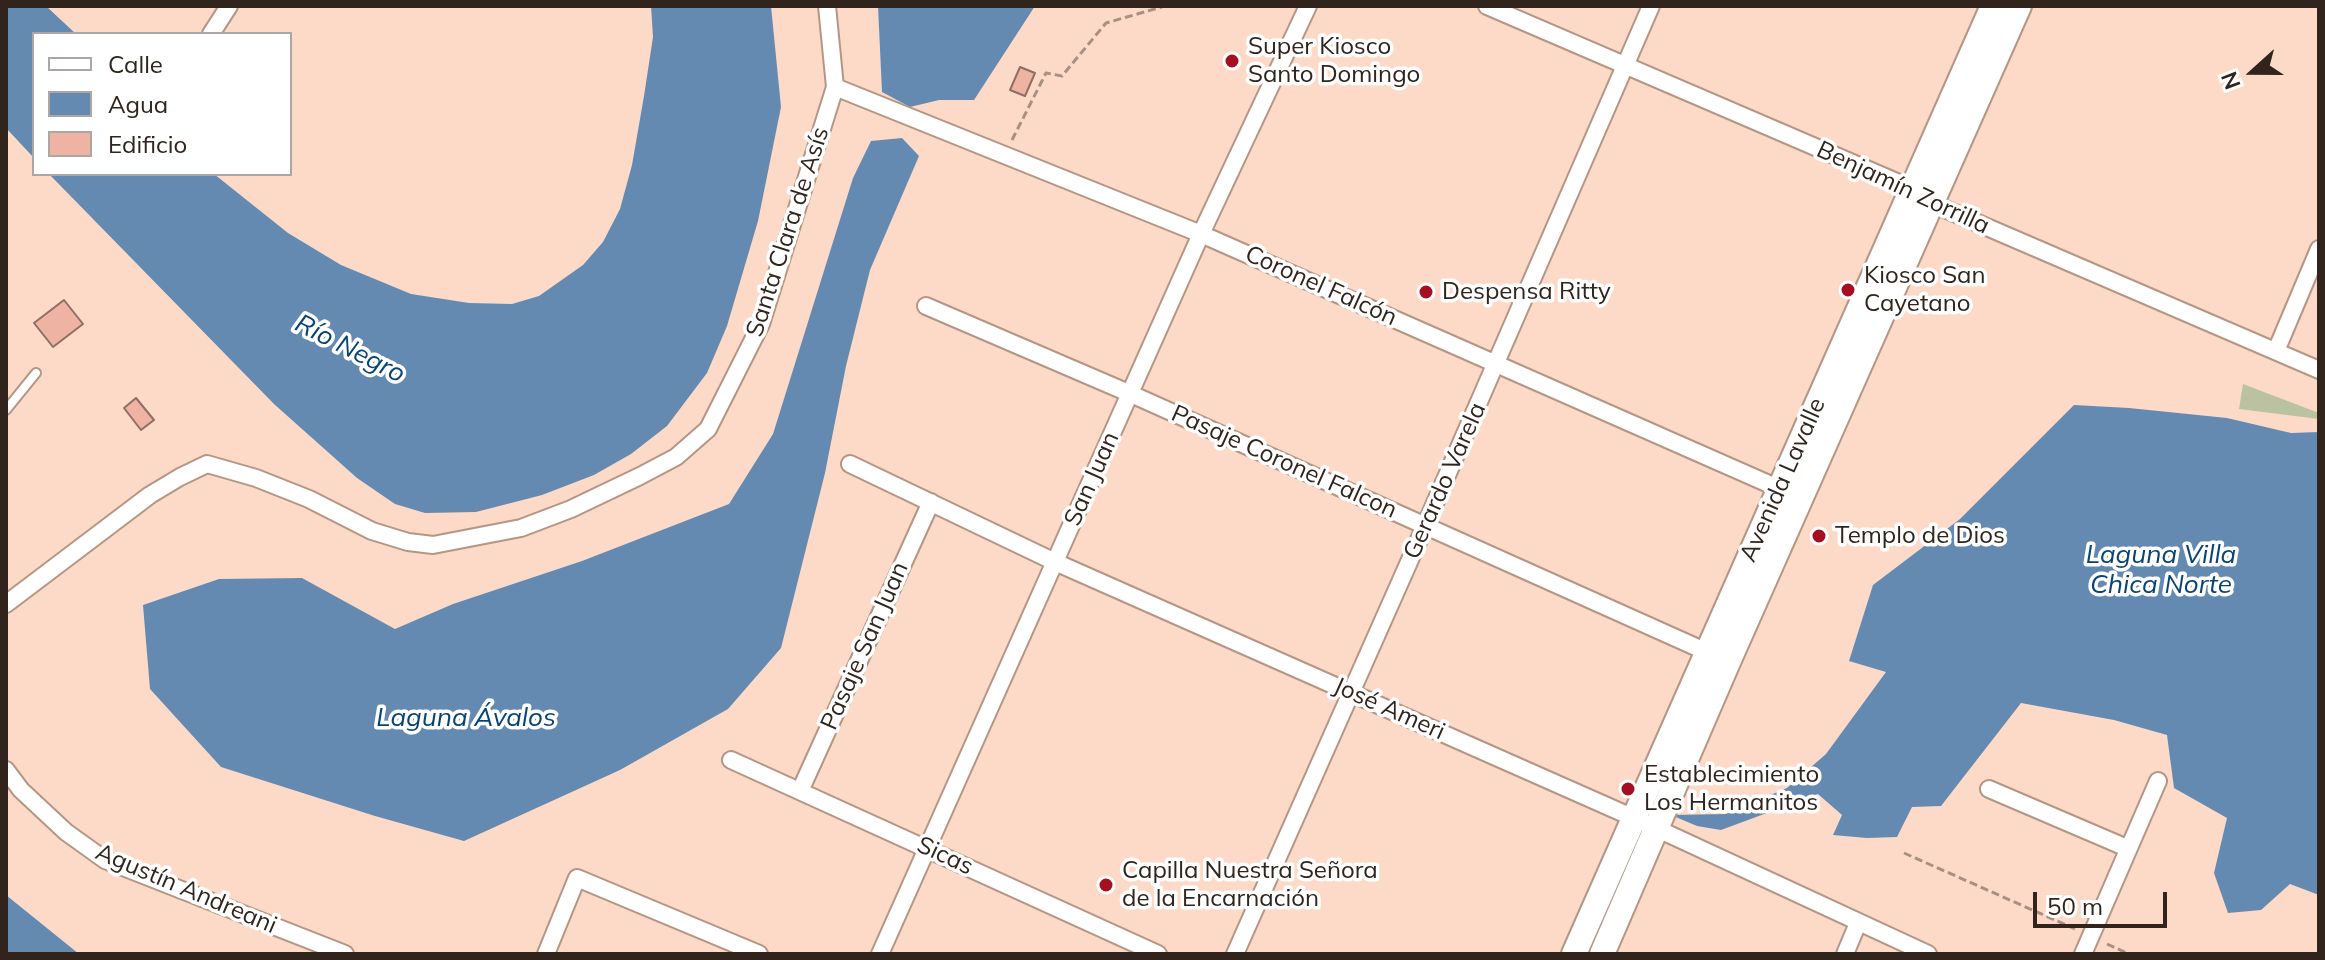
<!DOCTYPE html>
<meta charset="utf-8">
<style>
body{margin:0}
#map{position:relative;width:2325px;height:960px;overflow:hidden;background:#fcdac7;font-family:Mulish,sans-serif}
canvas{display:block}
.frame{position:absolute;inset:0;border:8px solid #30241c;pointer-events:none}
.legend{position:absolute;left:32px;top:32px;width:260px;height:144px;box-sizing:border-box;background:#fff;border:2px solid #aca7a4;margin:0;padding:10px 14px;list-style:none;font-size:24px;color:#30241c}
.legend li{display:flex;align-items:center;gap:16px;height:40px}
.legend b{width:40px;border:2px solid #aca7a4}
.north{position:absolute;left:2213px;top:32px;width:80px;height:80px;-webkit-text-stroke:6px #fff;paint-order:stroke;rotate:249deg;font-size:22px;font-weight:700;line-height:32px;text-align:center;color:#30241c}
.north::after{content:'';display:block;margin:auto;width:28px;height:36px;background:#30241c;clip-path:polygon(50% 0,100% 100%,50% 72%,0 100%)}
.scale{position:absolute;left:2033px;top:892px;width:134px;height:36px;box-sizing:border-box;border:4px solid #30241c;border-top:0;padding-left:10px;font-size:24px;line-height:28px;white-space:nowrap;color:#30241c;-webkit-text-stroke:6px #fff;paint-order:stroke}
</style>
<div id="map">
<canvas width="2325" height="960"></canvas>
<div class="frame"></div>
<ul class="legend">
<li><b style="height:10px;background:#fff"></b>Calle</li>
<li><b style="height:22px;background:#658ab2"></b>Agua</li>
<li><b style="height:22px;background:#efb3a4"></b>Edificio</li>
</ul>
<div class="north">N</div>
<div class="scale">50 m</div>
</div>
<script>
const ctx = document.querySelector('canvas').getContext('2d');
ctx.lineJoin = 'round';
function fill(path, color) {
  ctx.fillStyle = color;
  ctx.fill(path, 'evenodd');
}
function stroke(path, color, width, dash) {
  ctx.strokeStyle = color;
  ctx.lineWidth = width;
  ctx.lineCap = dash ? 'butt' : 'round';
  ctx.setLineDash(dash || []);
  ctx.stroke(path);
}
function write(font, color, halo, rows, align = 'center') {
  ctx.font = font + ' Mulish,sans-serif';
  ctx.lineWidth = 7;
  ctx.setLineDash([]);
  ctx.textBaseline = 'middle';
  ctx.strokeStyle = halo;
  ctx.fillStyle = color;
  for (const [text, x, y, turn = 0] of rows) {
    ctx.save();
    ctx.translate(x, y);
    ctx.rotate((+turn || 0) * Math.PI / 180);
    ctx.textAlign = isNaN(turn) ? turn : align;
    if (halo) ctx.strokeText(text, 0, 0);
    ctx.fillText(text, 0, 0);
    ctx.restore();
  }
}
const green = new Path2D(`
 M2243 384 2319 413V419L2239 409Z`);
const water = new Path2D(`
 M6 6H46L76 34H34V158L6 128Z
 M651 6H771L781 107 758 221 727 326 707 373 667 426 631 454 594 475 542 495 476 512 425 513 395 504 357 478 274 404 49 174H214L288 233 341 265 411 294 469 303 512 304 539 296 583 265 603 242 620 209 632 165 644 96 653 37Z
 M878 6H1035L974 100H939L910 107 882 92Z
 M902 138 919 156 870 270 846 366 825 473 781 648 728 709 620 770 464 841 375 816 221 767 150 689 143 605 219 579 302 578 395 629 453 604 582 561 729 504 773 434 853 178 871 141Z
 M2074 405 2129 408 2227 418 2291 433 2319 432V895L2290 884 2261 910 2228 913 2214 873 2227 818 2174 788 2167 735 2114 720 2021 703 1941 806 1912 807 1897 837 1867 838 1833 835 1842 815 1818 794 1721 830 1697 826 1671 815 1726 814 1787 788 1826 754 1886 672 1849 661 1873 585 1960 519Z
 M6 895 79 954H6Z`);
const building = new Path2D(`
 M1020 67 1035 73 1025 96 1010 90Z
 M64 300 83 324 53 347 34 323Z
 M136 398 154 420 141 430 124 408Z`);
const path = new Path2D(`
 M1012 140 1046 73 1062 76 1106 23 1165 6
 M1904 853 2075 929
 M2107 944 2129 954`);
const lane = new Path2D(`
 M6 410 36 373`);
const street = new Path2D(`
 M1487 6 1913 189 1931 203 2319 370
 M211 34 229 6
 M835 87 1201 234 1787 492
 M926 306 1131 394 1716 656
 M2276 351 2319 249
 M850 464 1055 562 1634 818 1928 954
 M6 604 150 495 180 477 207 464 256 478 309 499 372 531 408 542 433 545 521 528 571 509 640 476 676 457 708 429 761 324 835 87 827 6
 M731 760 1158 954
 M6 770 21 790 66 832 105 860 345 954
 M1989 789 2127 848
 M800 791 931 502
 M546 954 577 878 759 954
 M880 954 1201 234 1308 6
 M1235 954 1425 526 1651 6
 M1845 954 1858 923
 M2083 954 2158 781`);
const secondary = new Path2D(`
 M1574 954 1993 6
 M1602 954 1728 662 2019 6`);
const markers = [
 [1232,61,8,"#a60f21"],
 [1848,290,8,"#a60f21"],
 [1426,292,8,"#a60f21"],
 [1819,536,8,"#a60f21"],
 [1628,789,8,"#a60f21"],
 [1106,885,8,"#a60f21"]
];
const poiNames = [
 ["Super Kiosco",1248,47],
 ["Santo Domingo",1248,75],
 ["Kiosco San",1864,276],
 ["Cayetano",1864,304],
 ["Despensa Ritty",1442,292],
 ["Templo de Dios",1835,536],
 ["Establecimiento",1644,775],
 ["Los Hermanitos",1644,803],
 ["Capilla Nuestra Señora",1122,871],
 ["de la Encarnación",1122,899]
];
const streetNames = [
 ["Benjamín Zorrilla",1903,188,25],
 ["Santa Clara de Asís",788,232,-72],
 ["Coronel Falcón",1321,286,24],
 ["Pasaje Coronel Falcon",1284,462,24],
 ["San Juan",1092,479,-66],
 ["Avenida Lavalle",1783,480,-66],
 ["Gerardo Varela",1445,481,-66],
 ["Pasaje San Juan",865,646,-66],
 ["José Ameri",1389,709,24],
 ["Sicas",945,856,25],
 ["Agustín Andreani",186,889,23]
];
const waterNames = [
 ["Río Negro",350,349,27],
 ["Laguna Villa",2161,555],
 ["Chica Norte",2161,585],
 ["Laguna Ávalos",466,718]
];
fill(green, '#b9c3a1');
fill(water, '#658ab2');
fill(building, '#efb3a4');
stroke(building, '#906e65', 2);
stroke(lane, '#b59684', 12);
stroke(street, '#b59684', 20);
stroke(secondary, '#b59684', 28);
stroke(path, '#a99082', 3, [8, 4]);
stroke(lane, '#fff', 8);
stroke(street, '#fff', 16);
stroke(secondary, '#fff', 24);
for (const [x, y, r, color] of markers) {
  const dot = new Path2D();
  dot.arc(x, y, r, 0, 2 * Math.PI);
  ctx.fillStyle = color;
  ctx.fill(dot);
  stroke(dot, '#fff', 3);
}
write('24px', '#30241c', '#fff', poiNames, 'left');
write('24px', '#30241c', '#fff', streetNames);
write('italic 26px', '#084376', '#fff', waterNames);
</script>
